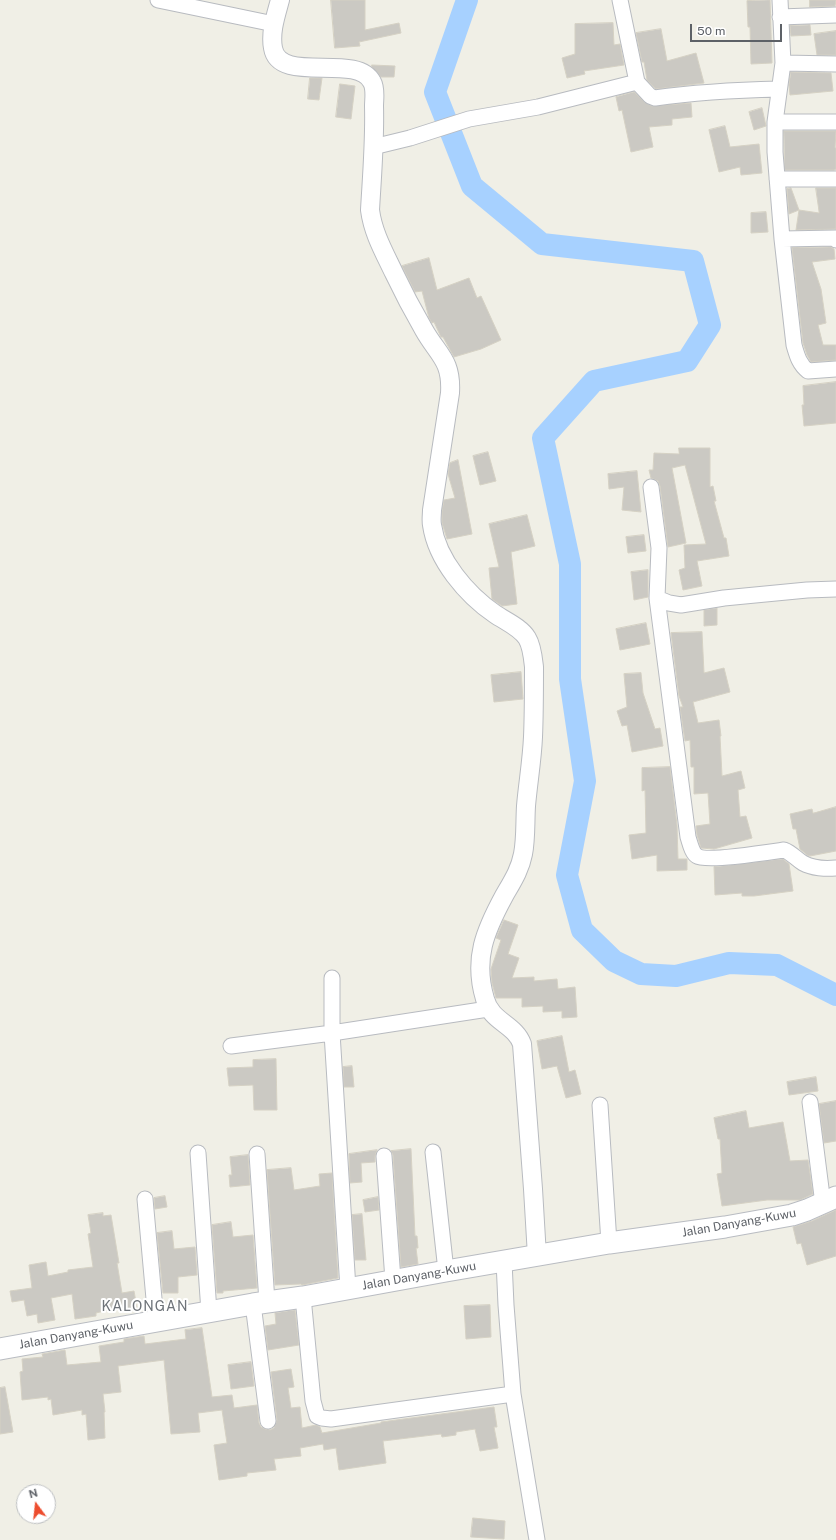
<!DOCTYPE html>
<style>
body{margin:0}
#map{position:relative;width:836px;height:1540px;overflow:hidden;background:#f0efe6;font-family:"Public Sans",sans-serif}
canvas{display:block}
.north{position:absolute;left:16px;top:1484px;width:40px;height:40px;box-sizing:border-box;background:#fff;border:1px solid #bec0c2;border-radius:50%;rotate:345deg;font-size:11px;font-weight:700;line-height:16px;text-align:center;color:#5d6167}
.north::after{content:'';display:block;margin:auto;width:14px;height:18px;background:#ed4d2e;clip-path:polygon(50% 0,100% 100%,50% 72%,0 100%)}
.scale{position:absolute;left:690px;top:24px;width:92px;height:18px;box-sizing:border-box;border:2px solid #5d6167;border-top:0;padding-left:5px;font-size:12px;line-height:14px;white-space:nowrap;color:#5d6167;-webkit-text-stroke:3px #fff;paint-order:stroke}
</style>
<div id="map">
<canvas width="836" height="1540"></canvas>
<div class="north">N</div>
<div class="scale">50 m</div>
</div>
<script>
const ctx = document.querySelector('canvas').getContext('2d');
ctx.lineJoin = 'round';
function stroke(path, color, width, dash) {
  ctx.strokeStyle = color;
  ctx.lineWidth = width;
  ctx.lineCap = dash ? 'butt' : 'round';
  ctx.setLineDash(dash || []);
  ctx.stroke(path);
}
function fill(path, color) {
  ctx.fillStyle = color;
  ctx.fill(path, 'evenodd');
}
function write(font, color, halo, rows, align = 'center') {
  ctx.font = font + ' "Public Sans",sans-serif';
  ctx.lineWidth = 4;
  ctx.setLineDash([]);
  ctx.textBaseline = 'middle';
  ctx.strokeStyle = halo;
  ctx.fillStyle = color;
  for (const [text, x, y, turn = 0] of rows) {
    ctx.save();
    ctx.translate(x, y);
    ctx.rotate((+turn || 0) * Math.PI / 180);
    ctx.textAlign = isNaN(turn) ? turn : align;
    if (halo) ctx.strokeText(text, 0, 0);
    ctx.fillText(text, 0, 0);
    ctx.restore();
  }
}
const river = new Path2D(`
 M467 0 435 92 472 186 542 244 693 261 710 325 687 361 594 381 543 438 570 564V679L585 781 567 875 582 930 614 961 641 974 676 976 729 963 777 965 836 995`);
const building = new Path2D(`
 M331 0H365V30L399 23 401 33 359 42 360 46 335 48Z
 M770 0 772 63 751 64 750 27H748L747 1Z
 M810 0H836L835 6 810 7Z
 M613 23 614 45 620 44 624 65 584 71 585 74 567 78 562 58 575 54V24Z
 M810 25 811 35 791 36 790 26Z
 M661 29 667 61 696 53 704 83 656 89 647 80 644 62H642L636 33Z
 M836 31V55H817L814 34Z
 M372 65 395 66 394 77H381L372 67Z
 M791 72 831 73 833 91 790 95 789 85Z
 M310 78H322L319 100 308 99Z
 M340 84 355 86 351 119 336 117Z
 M634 92 644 102 652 106 691 103 692 117 672 119V125L649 127 653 147 631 152 622 110 619 111 616 97Z
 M762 108 766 126 754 130 749 112Z
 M725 126 730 147 759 144 762 173 741 175 740 167 719 172 709 130Z
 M784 131H836L835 148H836V169L834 170H785Z
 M791 188 799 210 789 214 787 189Z
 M816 188H836V229L796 230 799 210 819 213Z
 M766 212 768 232 751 233V213Z
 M831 247 834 249 835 259 812 262 821 289 826 323 818 325 823 345H836V360L811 362 807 355 803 343 792 248Z
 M429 258 437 290 469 278 477 298 481 296 501 340 481 349 454 357 443 337H441L440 335 434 322 432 323 429 318 422 291 415 292 402 266Z
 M836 382V423L804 426 802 405H804L803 386Z
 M679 448H710V487L713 486 716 501H714L724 538H726L729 556 697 561 702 586 683 590 679 570 685 568 684 545 706 544 685 465 672 468 686 543 668 547 660 486 658 481 651 478 649 470H653L654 453 679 454Z
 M488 452 496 481 480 485 473 456Z
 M458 460 472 534 447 539 442 523V511L444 500 455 498 448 474 450 463Z
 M637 471 641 512 622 510 624 487 609 489 608 474Z
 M527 515 535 546 511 552 517 604 502 606 492 599 489 568 499 567 489 524Z
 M644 535 646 551 628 553 626 537Z
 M648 570V597L634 600 631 572Z
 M717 608V625L704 626V610Z
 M646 623 650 644 620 650 616 629Z
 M702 632 704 673 724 668 730 692 693 702 698 723 719 720 721 736H720L722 776 741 771 745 788 738 790 740 817 746 816 752 838 714 849 701 848 697 835 696 826 710 824 708 793 694 794V767H691L690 740 685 741 680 707H683L679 696 671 633Z
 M521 672 523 699 494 702 491 675Z
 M641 673 643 693 655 729 660 728 663 746 632 752 627 725 622 726 617 711 627 707 624 674Z
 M670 767 677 825 678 859H687V870L657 871V855L632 859 629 835 646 833 645 790 642 791V768Z
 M836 807V851L810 856 807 855 800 849 796 829H793L790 814 812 809 813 813Z
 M783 859 789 864 793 891 754 896H742V893L715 895 714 867Z
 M504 920 518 925 508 954 519 958 512 978 534 977V981L557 979 558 989 575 987 577 1017 562 1018V1011L543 1012V1006L522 1007V998H496L492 983 491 969 501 940 496 938Z
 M562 1036 569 1072 575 1070 581 1094 566 1098 557 1066 542 1069 537 1041Z
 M276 1059 277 1110H254L253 1085 229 1086 227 1068 253 1067V1060Z
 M352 1066 354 1087H344L343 1067Z
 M816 1077 818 1091 789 1095 787 1082Z
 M836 1101V1141L824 1143 819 1104Z
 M746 1111 749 1128 783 1122 790 1161 808 1160 813 1194 800 1200H767L722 1206 717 1174 722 1173 720 1139H718L714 1118Z
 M411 1149 415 1236H417L418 1248H416L418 1264 401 1267 393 1155 391 1151Z
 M377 1150 375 1156V1162L361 1163 362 1182 350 1183 349 1154Z
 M248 1155 250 1185 230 1187 229 1175H232L230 1157Z
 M291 1168 294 1190 320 1186 319 1174 332 1173 338 1278 302 1285 301 1284 275 1285 267 1170Z
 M165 1196 167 1207 155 1209 154 1198Z
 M378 1197 379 1210 365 1212 363 1200Z
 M836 1210V1256L807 1265 801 1243 797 1244 793 1227 812 1221Z
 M103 1213V1216L111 1215 119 1263H117L122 1293 134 1291 137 1308 121 1310 120 1307 96 1313V1316L75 1319 72 1294 51 1298 55 1320 38 1323 37 1314 27 1316 24 1300 12 1302 10 1291 32 1288 29 1265 46 1262 48 1276 68 1272V1270L93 1267 88 1234 91 1233 88 1215Z
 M362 1214 366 1260H355L352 1215Z
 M231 1222 233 1237 253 1235 257 1288 223 1291V1293H217L212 1225Z
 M172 1231 174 1249 195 1247 197 1275 178 1277V1293H163L157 1233Z
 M490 1305 491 1337 466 1339 464 1306Z
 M295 1310 299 1345 268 1350 265 1326 276 1324 275 1313Z
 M202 1328 212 1397 232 1395 234 1408 257 1405 259 1423 261 1427 265 1429 270 1430 274 1428 277 1420 271 1372 291 1369 294 1387 288 1388 291 1408 300 1407 302 1428 316 1425 320 1427 322 1433 381 1423V1422L494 1407 497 1427H494L498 1448 480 1451 475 1429 456 1432V1435L442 1437 441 1434 383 1441 386 1463 339 1470 336 1448 324 1450 323 1444 300 1448 301 1456 274 1459 276 1470 247 1473V1476L219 1480 214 1445 227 1443 222 1410 198 1413 200 1432 171 1434 164 1360 118 1366 121 1392 103 1394 105 1412H104L105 1438 88 1440 86 1414 82 1415V1410L53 1415 51 1399 48 1400V1397L22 1400 20 1372 23 1371 22 1359 43 1357 42 1354 65 1350 67 1365 101 1362 99 1346 124 1342V1339L144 1336 145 1344 186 1339 185 1330Z
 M251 1362 254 1386 231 1389 228 1365Z
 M5 1387 13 1432 0 1434V1388Z
 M473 1518 505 1521 504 1539 471 1537Z`);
const minor = new Path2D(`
 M158 0 274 24
 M780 0 783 63 775 122V152L782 239 836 238V240
 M780 17 836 15
 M783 63 836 64
 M637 82 650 96 655 98C697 92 737 90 779 89
 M775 122H836
 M373 147 410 138 469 119 538 107 637 82 620 0
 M777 179H836
 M782 239 794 345C797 355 799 364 808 371L836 369
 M651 487 659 548 657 598 669 603 681 605 724 598 807 590 836 589
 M657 598 688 837C690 843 692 853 697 856 706 862 770 852 784 850 792 853 796 859 803 863 812 868 826 869 836 868
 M332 978V1033L348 1289
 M231 1046 332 1033 488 1009
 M810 1102 823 1204
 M600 1105 609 1243
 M433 1152 446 1271
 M198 1153 209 1312
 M257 1154 267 1302
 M384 1156 393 1280
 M145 1199 156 1321
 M504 1261 506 1305 513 1394 537 1540
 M303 1297 313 1401 317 1416 322 1418 331 1419 513 1394
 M253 1304 268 1421`);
const tertiary = new Path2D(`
 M280 0C276 15 270 32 273 48 279 85 357 52 372 82 376 89 374 99 374 106 375 141 372 175 370 210 373 233 384 252 394 273 403 292 413 311 424 330 438 355 452 360 450 393L432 510C432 515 431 520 432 525 437 560 467 595 495 614 505 621 520 627 527 638 532 646 533 658 534 667 534 690 534 714 533 737 532 760 528 783 526 806 525 822 526 839 523 854 520 870 512 882 504 896 485 931 473 959 485 999 491 1022 515 1024 522 1044L533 1189 537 1256`);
const secondary = new Path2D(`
 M0 1349 253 1304 303 1297 446 1271 609 1243 725 1227 792 1215 807 1210 836 1197`);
const streetNames = [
 ["Jalan Danyang-Kuwu",739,1223,-10],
 ["Jalan Danyang-Kuwu",419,1276,-10],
 ["Jalan Danyang-Kuwu",76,1335,-10]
];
const quarterNames = [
 ["KALONGAN",145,1307]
];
stroke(river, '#a7d1ff', 22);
fill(building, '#cbc9c3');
stroke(building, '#d5d1c4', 1);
stroke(minor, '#b8bbc0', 17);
stroke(tertiary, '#b8bbc0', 20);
stroke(secondary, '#b9bcc2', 23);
stroke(minor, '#fff', 15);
stroke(tertiary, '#fff', 18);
stroke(secondary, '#fff', 21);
write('12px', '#5d6167', '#fff', streetNames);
ctx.letterSpacing = '1px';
write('14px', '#6e7379', '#fff', quarterNames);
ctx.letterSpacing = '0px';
</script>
